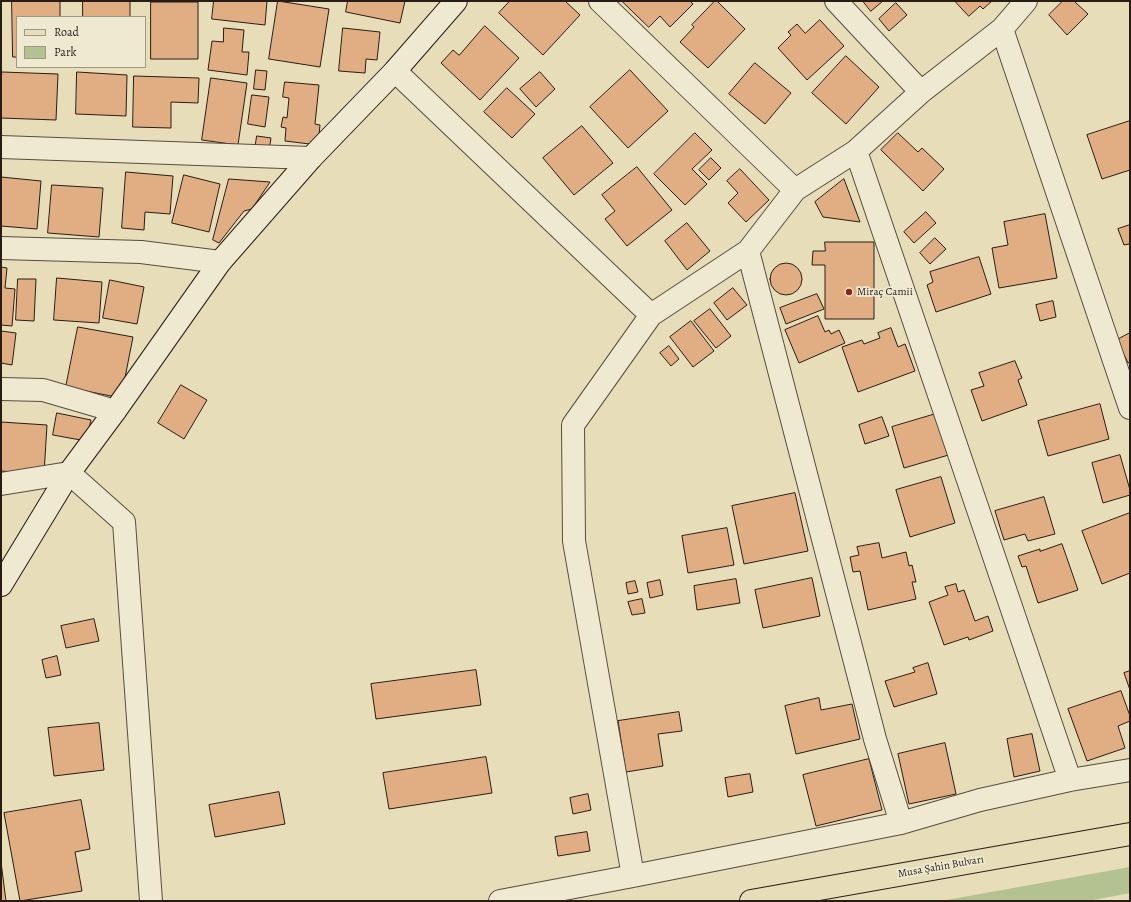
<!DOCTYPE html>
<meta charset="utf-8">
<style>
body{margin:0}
#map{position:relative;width:1131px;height:902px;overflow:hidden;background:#e7ddb9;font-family:Alegreya,serif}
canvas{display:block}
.frame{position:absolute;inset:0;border:2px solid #291c15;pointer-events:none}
.legend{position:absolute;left:16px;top:16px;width:130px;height:52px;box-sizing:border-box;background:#efe9d2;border:1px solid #a09786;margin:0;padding:5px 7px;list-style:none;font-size:12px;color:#291c15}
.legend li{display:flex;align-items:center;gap:8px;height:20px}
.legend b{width:20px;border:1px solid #a09786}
</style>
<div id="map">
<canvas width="1131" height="902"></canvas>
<div class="frame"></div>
<ul class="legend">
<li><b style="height:5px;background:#e7ddb9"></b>Road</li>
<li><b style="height:11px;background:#b4c190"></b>Park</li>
</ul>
</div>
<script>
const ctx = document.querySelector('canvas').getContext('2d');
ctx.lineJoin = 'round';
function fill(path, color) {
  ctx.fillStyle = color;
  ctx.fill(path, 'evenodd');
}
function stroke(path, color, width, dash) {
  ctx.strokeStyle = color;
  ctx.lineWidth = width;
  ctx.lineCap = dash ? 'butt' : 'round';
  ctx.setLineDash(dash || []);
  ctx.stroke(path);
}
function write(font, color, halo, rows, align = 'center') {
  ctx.font = font + ' Alegreya,serif';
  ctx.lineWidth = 3.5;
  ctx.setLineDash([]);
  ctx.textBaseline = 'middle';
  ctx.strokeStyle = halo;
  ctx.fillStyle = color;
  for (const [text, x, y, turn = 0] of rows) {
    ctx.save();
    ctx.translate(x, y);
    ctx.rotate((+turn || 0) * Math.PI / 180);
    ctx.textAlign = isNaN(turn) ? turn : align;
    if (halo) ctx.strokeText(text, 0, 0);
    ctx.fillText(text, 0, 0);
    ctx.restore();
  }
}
const green = new Path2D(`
 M1130 867V893L1088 901H941Z`);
const building = new Path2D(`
 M12 1H60V17H17V57H13Z
 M83 1H130V17H83Z
 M214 1H267L265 25 212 19Z
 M278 1 329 9 320 67 269 59Z
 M348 1H405L400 23 346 12Z
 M510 1H565L580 15 543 55 499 13Z
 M622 1H690L693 4 670 27 660 16 649 27Z
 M715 1H717L745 29 708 68 680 42 694 27 692 25Z
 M863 1H883L871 11Z
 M955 1H992L983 9 980 6 969 16Z
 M1063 1H1074L1088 14 1067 35 1049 15Z
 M151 2H198V59H151Z
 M896 3 907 15 889 31 879 19Z
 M820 20 844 46 807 80 778 48 791 35 788 32 797 24 805 33Z
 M485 26 519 58 480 100 441 63 453 50 459 55Z
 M224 28 244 30 242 52H249L247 75 208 70 212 41 223 42Z
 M343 28 380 32 377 60 366 59 365 73 339 71Z
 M846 56 879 87 846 124 812 93Z
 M755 63 791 93 765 124 729 94Z
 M256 70 267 71 265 90 254 89Z
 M630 70 668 111 628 148 590 107Z
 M2 72 58 74 56 120 1 118Z
 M77 72 127 75 126 116 76 114Z
 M540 72 555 89 536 107 520 89Z
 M134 76 199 78 198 103 171 102V128L133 127Z
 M211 78 247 83 238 145 202 140Z
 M285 82 319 85 315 124 320 125 318 145 285 141 286 128 281 127 283 117 287 118 289 98 283 97Z
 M507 88 535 114 512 138 484 112Z
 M252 95 269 97 265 127 248 124Z
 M1130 121V170L1102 179 1087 135Z
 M582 126 613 163 574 195 543 158Z
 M695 133 712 150 692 169 707 184 685 205 654 174Z
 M898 133 918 152 922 148 944 169 923 191 881 150Z
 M257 136 271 138 269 151 255 150Z
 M711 158 721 168 709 180 699 170Z
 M637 167 672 210 627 246 605 219 615 211 602 195Z
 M740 169 769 200 746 222 728 203 738 193 727 181Z
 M126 172 173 176 170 214 145 212 144 230 122 228Z
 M184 175 220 184 209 232 172 223Z
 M1 177 41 181 37 229 1 226Z
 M229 179 270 182 252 209 244 211 219 243 213 240Z
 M844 179 860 222 823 217 815 202Z
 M52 185 103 188 99 237 48 233Z
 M926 212 936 223 914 243 904 232Z
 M1045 214 1057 278 999 288 992 248 1008 245 1004 222Z
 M687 223 710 251 687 270 665 241Z
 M1130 225V246L1129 244 1124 245 1118 229Z
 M935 238 946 249 930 264 920 253Z
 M825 242H874V319H825V265H812L813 251H825Z
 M979 257 991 294 936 312 927 285 933 282 930 272Z
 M770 279a16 16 0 1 1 32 0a16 16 0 1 1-32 0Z
 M1 267 7 268 5 288 15 289 12 326 1 325Z
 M57 278 102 282 99 323 54 320Z
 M18 279H36L34 321 16 320Z
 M110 280 144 287 137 324 103 318Z
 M733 288 747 305 727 320 714 303Z
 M817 294 824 309 786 324 780 308Z
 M1053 301 1056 317 1040 321 1036 305Z
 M710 309 731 336 716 348 694 321Z
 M818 316 825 332 829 330 831 334 839 330 845 343 799 363 785 330Z
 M691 321 714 351 693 367 670 337Z
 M78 327 133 337 121 398 66 387Z
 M891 328 898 347 905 344 915 371 858 392 842 347 862 340 864 344 880 338 878 333Z
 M1 331 16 333 12 365 1 363Z
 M1130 333V362L1128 363 1117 340Z
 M669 346 679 359 671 366 660 353Z
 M1015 361 1022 378 1018 380 1027 405 982 421 971 390 984 386 979 373Z
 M181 385 207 400 184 439 158 423Z
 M1100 404 1109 439 1048 456 1038 421Z
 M57 413 91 420 86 441 53 435Z
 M939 413 952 454 904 468 892 427Z
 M882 417 889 436 865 444 859 425Z
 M1 422 47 425 44 474 1 471Z
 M1120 455 1130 490V495L1103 503 1092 463Z
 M941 477 955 523 910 537 896 490Z
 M795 493 808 551 744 564 732 506Z
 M1044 497 1055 534 1028 541 1025 534 1004 540 995 511Z
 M1130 513V573L1102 584 1082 531Z
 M727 528 734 565 688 573 682 536Z
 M879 543 882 558 906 552 909 566 912 565 916 582H912L916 599 868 610 860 571 853 572 850 557 859 555 857 547Z
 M1062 544 1078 590 1038 603 1026 566 1022 567 1018 556 1040 549V551Z
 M812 578 820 616 763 628 755 590Z
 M736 579 740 603 697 610 694 586Z
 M660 580 663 595 650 598 647 583Z
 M635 581 638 592 628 594 626 583Z
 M956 584 958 592 964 590 975 621 988 616 993 631 969 640 968 637 944 645 929 602 948 595 945 587Z
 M642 599 645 613 632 615 628 602Z
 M94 619 99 641 66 648 61 626Z
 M57 656 61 675 46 678 42 660Z
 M928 663 937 694 894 707 885 681 915 672 913 668Z
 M476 670 481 705 376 719 371 684Z
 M1130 671V690L1124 673Z
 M1121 691 1130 716V721L1118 726 1125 748 1087 761 1068 709Z
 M819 698 821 710 852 704 860 739 796 754 785 706Z
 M679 712 682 731 658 734 663 766 626 772 618 721Z
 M99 723 104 770 54 776 48 728Z
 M1032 734 1040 771 1014 777 1007 739Z
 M945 743 956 794 909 804 898 754Z
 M486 757 492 793 389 809 383 773Z
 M869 759 882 810 816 826 803 775Z
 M750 774 753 792 728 797 725 778Z
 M279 792 285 824 215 837 209 805Z
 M588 794 591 810 573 814 570 798Z
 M81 800 90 849 75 852 82 891 20 901 4 813Z
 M587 832 590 851 558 856 555 837Z
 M1 862 6 901H1Z`);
const street = new Path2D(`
 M600 1 795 190
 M836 1 921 92
 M1002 29 1130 408
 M395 71 651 315
 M1 147 311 158
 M856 151 1070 780
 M1 248 141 252 220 262
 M748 251 875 739 901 823
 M1 389 43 390 115 411
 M1 484 69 473 124 522 151 901
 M633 876 574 541 573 425 651 315 748 251 795 190 856 151 921 92 1002 29 1026 1
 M500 901 633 876 901 823 980 800 1070 780 1130 770`);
const secondary = new Path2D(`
 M1 585 69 473 115 411 220 262 311 158 395 71 456 1`);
const primary = new Path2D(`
 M751 901 1130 834`);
const markers = [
 [849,292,4,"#8f2418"]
];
const poiNames = [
 ["Miraç Camii",857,292]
];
const streetNames = [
 ["Musa Şahin Bulvarı",941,867,-10]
];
fill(green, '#b4c190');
fill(building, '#e1ae84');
stroke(building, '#291c15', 1);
stroke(street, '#584c3e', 24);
stroke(secondary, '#291c15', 24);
stroke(primary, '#291c15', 24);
stroke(street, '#efe9d2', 22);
stroke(secondary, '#efe9d2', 22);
stroke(primary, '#e7ddb9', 22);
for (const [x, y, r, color] of markers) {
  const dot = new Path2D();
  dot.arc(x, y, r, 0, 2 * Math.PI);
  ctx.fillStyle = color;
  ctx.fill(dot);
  stroke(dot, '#efe9d2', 1.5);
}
write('11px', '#291c15', '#efe9d2', poiNames, 'left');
write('11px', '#291c15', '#efe9d2', streetNames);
</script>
